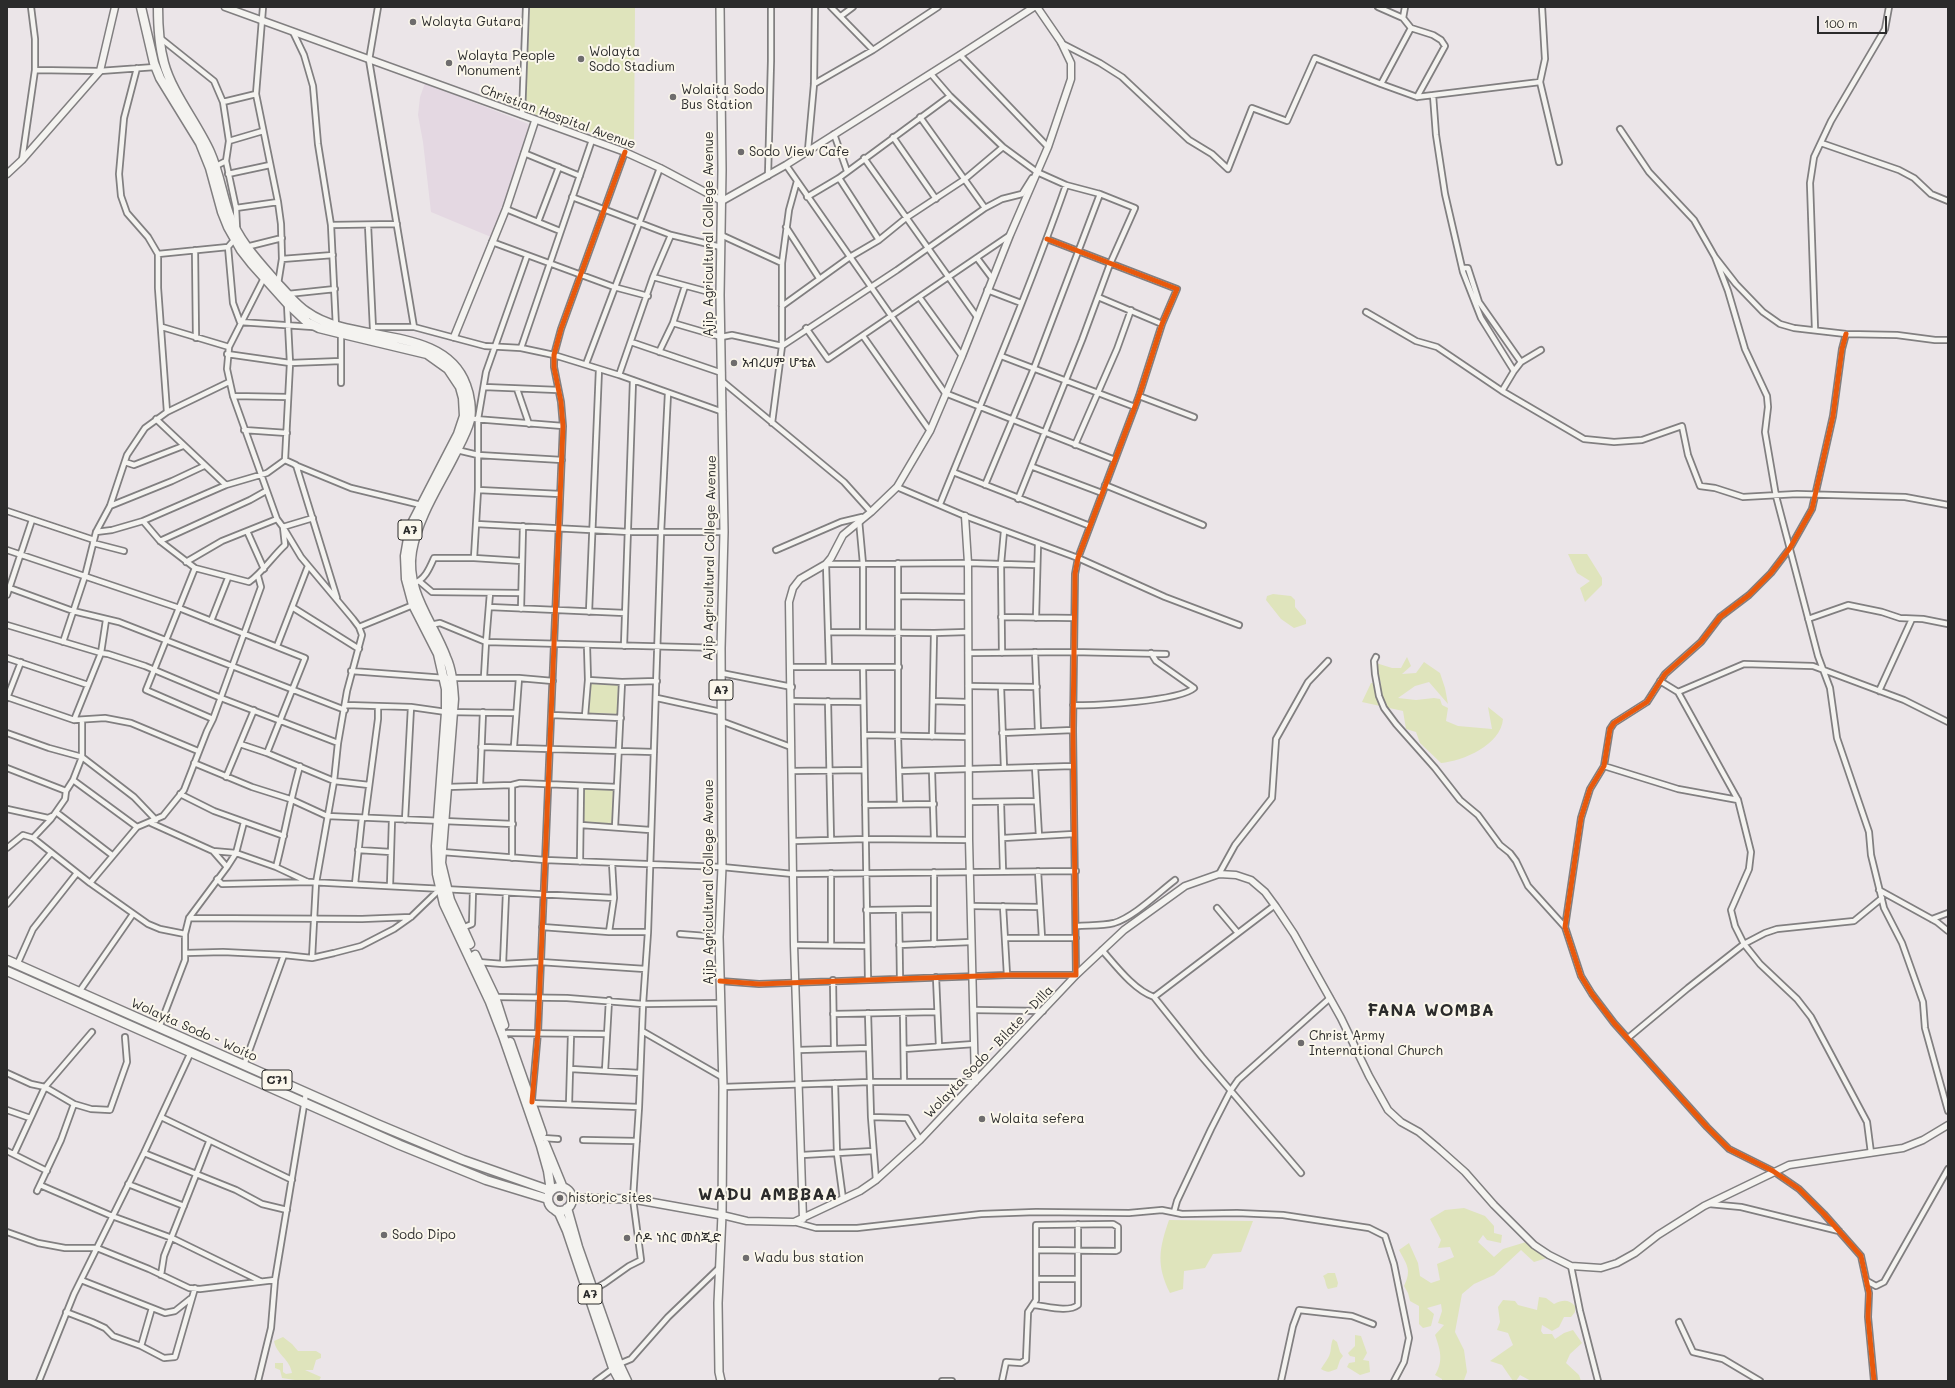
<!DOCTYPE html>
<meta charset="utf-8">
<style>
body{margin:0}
#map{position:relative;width:1955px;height:1388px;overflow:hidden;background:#ebe5e8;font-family:Mali,sans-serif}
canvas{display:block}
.frame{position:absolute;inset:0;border:8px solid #2b2b2b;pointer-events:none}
.scale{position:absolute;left:1817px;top:16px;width:70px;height:18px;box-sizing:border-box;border:2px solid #2b2b2b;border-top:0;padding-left:5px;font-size:12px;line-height:14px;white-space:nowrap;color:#2b2b2b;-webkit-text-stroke:3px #fbf7ec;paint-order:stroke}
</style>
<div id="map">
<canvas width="1955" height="1388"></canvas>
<div class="frame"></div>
<div class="scale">100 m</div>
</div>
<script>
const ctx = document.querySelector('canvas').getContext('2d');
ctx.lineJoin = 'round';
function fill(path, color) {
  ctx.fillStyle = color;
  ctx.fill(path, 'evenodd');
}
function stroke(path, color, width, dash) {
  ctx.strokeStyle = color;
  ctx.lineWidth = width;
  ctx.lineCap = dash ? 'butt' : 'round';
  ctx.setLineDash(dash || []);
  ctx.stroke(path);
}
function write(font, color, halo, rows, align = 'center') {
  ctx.font = font + ' Mali,"Noto Sans Ethiopic",sans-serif';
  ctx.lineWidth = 4;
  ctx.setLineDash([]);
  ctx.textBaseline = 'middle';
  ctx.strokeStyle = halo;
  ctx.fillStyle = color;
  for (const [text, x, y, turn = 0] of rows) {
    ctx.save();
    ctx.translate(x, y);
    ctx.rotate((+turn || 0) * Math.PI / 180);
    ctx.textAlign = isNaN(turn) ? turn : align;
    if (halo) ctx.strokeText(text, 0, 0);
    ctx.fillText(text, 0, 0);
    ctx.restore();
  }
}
const built = new Path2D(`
 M425 83 531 125 506 200 491 237 431 212 423 142 418 115 420 97Z`);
const green = new Path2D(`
 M530 7H635L634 147 525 111Z
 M1568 554H1587L1602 578V585L1585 602 1580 588 1590 581 1577 573Z
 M1273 594 1291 596 1295 600V607L1306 620V624L1294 628 1281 619 1266 600 1267 596Z
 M1407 657 1411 666 1402 674 1416 673 1424 662 1440 673 1445 688 1448 704 1429 682 1415 686 1398 698 1416 700 1434 698 1440 699 1442 705 1448 708 1446 721 1458 726 1492 729 1488 707 1503 719C1501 745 1463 761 1441 763L1420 743 1416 732 1406 729 1403 711 1362 702 1371 683 1381 684 1376 663 1392 668H1401Z
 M591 684 618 685 617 714 589 713Z
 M583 788 613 790 612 825 583 823Z
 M1464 1208 1485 1216 1494 1226V1233L1502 1235 1501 1243 1487 1240 1483 1235 1478 1242 1494 1257 1503 1249 1526 1242 1547 1258 1534 1262 1521 1250 1494 1275 1474 1284 1462 1294 1455 1332 1464 1350 1467 1372 1464 1380 1442 1381V1379L1435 1375C1444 1361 1440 1349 1435 1335L1444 1325 1438 1323 1442 1311 1441 1304 1427 1308 1434 1314 1431 1326 1423 1328 1419 1324V1306L1410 1301 1408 1293 1404 1286C1412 1270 1407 1265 1399 1250L1409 1243 1418 1263 1420 1276 1431 1283 1440 1280 1437 1264 1454 1257 1450 1247 1438 1248 1441 1240 1430 1219 1445 1210Z
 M1169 1220 1253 1221 1241 1252 1213 1254 1205 1268 1184 1271 1183 1289 1170 1293C1156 1265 1159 1249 1169 1220Z
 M1328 1273H1335L1338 1283 1337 1287 1328 1289C1325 1285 1326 1280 1323 1276Z
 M1539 1297 1546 1298 1554 1304C1563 1300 1568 1299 1575 1306V1312L1571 1317H1564L1559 1327 1552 1331 1542 1325 1541 1331 1543 1334H1552L1555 1339 1564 1333 1573 1330 1582 1343 1570 1354 1566 1363 1579 1375 1581 1381H1531L1520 1375 1516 1381H1513L1502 1365 1490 1361 1513 1345 1508 1333 1497 1330 1500 1322 1498 1307 1503 1300 1515 1301 1518 1305 1537 1310Z
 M1355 1335 1361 1336 1367 1353 1363 1360 1369 1361 1370 1372 1360 1375 1347 1367 1349 1363 1355 1362V1357L1350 1356 1348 1353 1355 1346Z
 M283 1337 292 1344 298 1351H316L321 1354V1358L316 1360 313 1370H305L321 1377 319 1381H301L282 1378 280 1370 275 1368V1363H283V1372L286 1374 292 1373C290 1359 276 1354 274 1341Z
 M1333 1339 1337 1342 1340 1352 1343 1356 1340 1360 1337 1369C1330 1371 1329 1374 1321 1369 1323 1365 1326 1362 1328 1358 1332 1352 1330 1345 1333 1339Z`);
const street = new Path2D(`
 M263 7 256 94 278 202 281 224 282 259 278 284
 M378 7 369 60 414 327
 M831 7 873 50
 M1378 7 1403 18 1411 28 1433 35 1441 40 1445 46 1417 97
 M1542 7 1545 59 1540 82 1559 162
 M841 16 853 7
 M1403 18 1405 7
 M293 32 304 55 313 86 318 144 331 225 336 327
 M159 37 214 81 223 102 229 141 226 161 214 167
 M1061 43 1100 63 1122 77 1189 140 1212 154 1228 169 1252 108 1287 121 1315 58 1381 84 1411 28
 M960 55 1048 147
 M35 70 100 71 155 67
 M931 74 950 96 1003 147 1037 172 1066 185 1100 194 1135 208 1110 264 1082 340 1018 499
 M814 84 873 50 938 7
 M1381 84 1417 97 1540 82
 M1433 95 1436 135 1445 194 1463 272 1481 318 1514 371 1502 391 1584 439 1614 442 1642 440 1682 426 1688 455 1700 486 1715 488 1743 497 1797 494 1905 497 1948 505
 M223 102 256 94
 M522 115 526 7
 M920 117 985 208
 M1620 129 1649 172 1694 220 1715 257 1736 284 1763 312 1780 324 1794 328 1846 334 1897 335 1935 340H1948
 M834 134 847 171
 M893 137 936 199
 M229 141 263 131
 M1821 143 1899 170 1914 178 1931 194 1948 201
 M808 150 814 84 815 7
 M524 153 580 176
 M864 158 977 317
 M22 160 35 70V39L31 7
 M226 161 236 208 237 228
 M786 165 945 393 1115 460
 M228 174 270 165
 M768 176 771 61V7
 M839 178 879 240
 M572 197 671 235 721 247
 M807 197 839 178 950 96
 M236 208 278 202
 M506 209 560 231
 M538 222 559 167
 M331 225 397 224
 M368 225 373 329
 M786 227 819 278
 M721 235 782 263
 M492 242 614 287 648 296
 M228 247 233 303 240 322 313 327
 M246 247 282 238
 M195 250 196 338
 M158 254 228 247 234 240
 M1715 257 1728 291 1745 349 1767 396 1768 407 1765 432 1776 496 1818 656 1830 688 1837 738 1869 832 1871 855 1884 908 1902 943 1923 1002 1925 1028 1948 1111
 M977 258 992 278
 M282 259 333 255
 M1462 268H1468L1479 302 1521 362
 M653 277 720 295
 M987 290 1021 303
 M288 294 335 289
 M1098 297 1162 324
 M920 298 962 356
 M782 306 850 257 879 240 906 218 965 179 1003 147
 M1366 312 1416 341 1437 347 1502 391
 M673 323 721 337 732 335 782 346 897 270 985 208 1002 199 1022 194 1032 178
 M162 327 229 347
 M373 327H414L485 346 521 348 554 355 619 375 723 412
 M806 328 828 359 1010 235
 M1815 329 1810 183 1814 157 1831 121 1885 29 1889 7
 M341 333V383
 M1846 334 1842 349 1833 416 1812 509 1790 548 1771 573 1749 595 1720 617 1701 642 1665 674 1647 702 1614 723 1610 729 1604 766 1590 789 1581 818 1565 927 1581 976 1592 994 1614 1023 1707 1127 1729 1149 1773 1171 1799 1189 1824 1214 1861 1256 1869 1293 1868 1317 1874 1381
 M863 336 930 431
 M631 342 722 373
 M521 348 592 140
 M659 352 673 323 685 286
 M227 354 290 363 341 361
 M1001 356 1135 407
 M586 364 660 168
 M1514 371 1521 362 1541 350
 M619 375 653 277 671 235
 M722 381 844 482 871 512
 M484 387 558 390
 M517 389 529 424
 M233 396 288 397
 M1139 396 1194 417
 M167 412 229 382
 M156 419 226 485
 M475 419 563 426
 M772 423 782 346V263L789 210 797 181
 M244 430 287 433
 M1075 445 1117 349 1131 310
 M457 450 478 455 562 460
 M285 460 296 465 337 598
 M125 462 134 465 183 446
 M295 465 351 488 421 505
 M1033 467 1102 493
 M953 472 1090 526
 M985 485 1034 368 1100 194
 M1105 485 1203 525
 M897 487 965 516 1078 558 1165 597 1239 625
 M478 490 560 494
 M940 504C983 398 1028 293 1066 185
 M110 506 172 481 204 466
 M7 511 94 540
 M859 520 863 564V632
 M143 521 226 485 267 473 285 460 290 363 287 304
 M476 524 629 532H724
 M247 531 264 569
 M96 532 112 530 143 521 160 541 195 568 249 582C263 572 272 557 285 545L283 527 277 519 233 396 227 369 229 347 264 278
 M160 541 250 500 266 491
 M93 543 124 551
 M7 550 179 608 305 658 267 753
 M776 550 841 522 862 517
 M474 558 522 561
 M186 562 222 541 277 519
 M898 563V736L900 804
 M195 568 146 690 213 719
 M419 581 432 592 521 593
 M414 583C425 580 430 567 434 558H474L478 490V419L486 372 527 256
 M7 587 73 611 119 622 345 710
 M7 595 32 520
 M899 596 968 597
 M292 607 359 649
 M489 607 625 613
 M521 609 523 526
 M589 612 599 369
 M1001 617 1073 618
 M1036 618 1038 544
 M1808 619 1848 605 1882 612 1900 618 1923 619 1948 624
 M211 621 228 578
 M7 625 101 653 108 654 145 666 221 698 338 743
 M430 625 440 623 486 642 490 593
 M359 627 413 605
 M828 632 934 633 967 632
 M63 642 85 576 96 532 110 506 127 455 145 428 167 412 158 288V254L148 237 127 213 121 196 119 174 124 118 137 68
 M277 646 308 566
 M624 646 633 380
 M1035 652 1038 731
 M968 653 1072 652 1166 654
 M1002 653 1001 564 1004 531
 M1376 657 1374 661 1375 674 1379 696 1384 708 1396 724 1435 768 1460 800 1478 815 1500 845 1510 853 1516 861 1528 886 1565 927
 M7 658 88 685
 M829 666 826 564 968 563 1036 565
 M791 667H899
 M863 667 868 979
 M351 671 445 678H519L553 681
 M721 673 792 687
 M484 677 486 642 721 648
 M588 680 622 682 657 681
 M1660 681 1678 692 1738 800 1751 852 1749 869 1731 910 1735 926 1744 944 1760 964 1797 999 1811 1017 1867 1122 1871 1153
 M968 686 1037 687
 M1001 687 1004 768
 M1879 691 1912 619
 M1678 692 1744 664 1813 666 1904 700 1948 722
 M7 697 74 720 105 718 131 723 198 751
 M7 698 21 662
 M657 698 721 712
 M791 701 863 702
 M828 701 831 840
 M933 701 968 702
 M346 705 411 707 446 712 516 713
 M1073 705C1095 706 1179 701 1194 688L1156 661 1151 653
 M552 715 621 718
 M585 716 588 680 587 646
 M74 720 101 653 106 620
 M82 720V757L73 780 137 827
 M721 721 791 747
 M7 733 49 748 82 757 134 797 156 820
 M1002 733 1073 730
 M864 735 968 737
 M932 737 934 633
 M240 744 267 753 334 781 369 785
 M514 746 519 678
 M481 747 654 752
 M194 763 252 787 290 799 327 816 513 824
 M1604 766 1678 789 1738 800
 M1035 767 1039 836
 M7 768 66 791
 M792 771 864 770
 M899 771 1073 766
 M932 771 934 839
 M226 777 254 710
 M480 785 483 712
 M447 787 512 785
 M180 794 214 811 284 836
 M969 802 1037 801
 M1001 803 1003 871
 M865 805 934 804
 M7 809 48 818 52 816
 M56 812 112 855
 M365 818 378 719V707
 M405 820 411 707
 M151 823 213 851 236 853 276 867 308 882
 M581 825 650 830
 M615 827 622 682
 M33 838 90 883 148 924 160 929 185 934
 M1003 838 1074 834
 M794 841 866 839 969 840
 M7 848 23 835 33 838 51 819 65 799 66 791 73 780
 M358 850 391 852
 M213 851 227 867
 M442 852 545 860 722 867 793 874 1076 871
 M512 858V785L520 783 617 787
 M580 862 581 786
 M276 867C285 833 290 800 300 766
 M1038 871 1042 938
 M934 872V944
 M831 873V945
 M1219 874 1235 845 1272 798 1276 739 1308 682 1328 661
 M217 879 222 884 310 882 614 898
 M90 883 137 827 163 816 184 790 207 731 213 719 261 587 258 576
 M355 884 362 818
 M390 886 392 819
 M1879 890 1937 922 1948 931
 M7 904 51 853
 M971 906 1040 907
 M1003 906 1007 975
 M1217 908 1238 933
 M866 910 934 909
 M899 910 900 978
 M189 918 362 919 411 917
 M1932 919 1948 913
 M1076 926C1089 925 1102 926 1114 923 1134 917 1158 893 1175 880
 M542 927 609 932H648
 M462 928 472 924 473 891
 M609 932 614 898 612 863
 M680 934 719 937
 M1005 938H1076
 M794 945 867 946
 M899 945 971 942
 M1102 950C1116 966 1134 990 1154 997L1275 905
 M185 953 223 952 284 955 312 958 334 953 361 946 394 929 411 917 440 889
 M312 958 316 883 334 781 338 743 347 691 362 635 359 627 353 619 301 557 283 527 313 518
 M478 962 503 964 540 962 645 969
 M503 964 506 893
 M17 965 33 929 77 873
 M936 977 939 1046
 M833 980 834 1049
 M720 981 759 984 1007 975H1076L1073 730 1075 574 1078 558 1139 396 1162 324 1177 289 1047 239
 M79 992 133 914
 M495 997 567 998 643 1004 721 1003
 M1154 997 1202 1057 1301 1173
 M973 1010 1043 1011
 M868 1013 871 1117 876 1180
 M833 1014 937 1012
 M903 1014 904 1082
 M159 1028 185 960V934L189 918 227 867 236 853 244 822
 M642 1031 722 1077
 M507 1033 607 1034
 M1628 1038 1688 988 1744 944 1765 933 1777 929 1854 921 1882 898
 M904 1049 974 1044
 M798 1050 869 1048
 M244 1065 284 955
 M571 1069 640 1073
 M605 1071 609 1000
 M7 1073 31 1084 45 1087 74 1104 61 1140 37 1191
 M835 1083 837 1154 843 1199
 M723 1087 870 1082H975
 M532 1099 538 1032 563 426 561 402 554 367V355L561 329 625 152
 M529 1103 639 1107
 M74 1104 91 1109 110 1110 127 1062 125 1037
 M569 1104 571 1034
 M7 1110 30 1118
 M161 1117 292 1180
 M871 1117 907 1118 920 1140
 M543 1138 558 1139
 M583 1140 637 1141
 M7 1151 47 1171
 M144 1153 236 1190 262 1204 287 1210
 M14 1154 45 1087 92 1032
 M802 1155 873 1151
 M128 1184 184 1206
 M40 1185 112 1216 172 1238 260 1281
 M1709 1204 1741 1207 1839 1231
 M1174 1212 1177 1201 1211 1129 1231 1090 1238 1080 1330 998
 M794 1222 816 1228H857L981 1214 1036 1212 1129 1213 1162 1210 1182 1214 1237 1213 1283 1215 1369 1228 1385 1236 1394 1264 1409 1338 1404 1362 1394 1381
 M7 1232 38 1243 65 1248H97L149 1269 189 1288 200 1289 275 1280
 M1571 1266 1580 1311 1598 1381
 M161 1275 164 1256 209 1142
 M1036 1279H1078
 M81 1280 165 1313 175 1311 190 1299
 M1867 1281 1876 1286 1884 1282 1948 1169
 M591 1291 605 1283 629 1266 641 1260 633 1199 639 1107 643 1004 648 932 661 533 668 393
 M1034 1305C1046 1306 1068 1313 1078 1305V1224
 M66 1312 92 1322 105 1328 113 1336 141 1346 164 1358 175 1357 195 1288
 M1679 1322 1693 1352 1723 1359 1760 1381
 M141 1346 152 1308
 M39 1381 74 1294 144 1153 191 1052
 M258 1381 271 1328 275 1280 306 1093
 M596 1381 619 1364 631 1359 668 1317 720 1267
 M942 1381H952
 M1002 1381 1006 1362 1021 1363 1026 1360 1028 1312 1036 1300V1225L1113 1224 1118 1227V1250L1116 1251 1036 1250
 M1281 1381 1293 1326 1299 1310 1352 1316 1373 1324`);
const secondary = new Path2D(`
 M225 7 625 152 660 168 722 201 786 165 960 55 1034 7
 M7 174 22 160 100 71 115 7
 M454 337 506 209 535 121
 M965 516 968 563 969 840 975 1082
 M722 1215 747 1221 794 1222 860 1191 876 1180 920 1140 1076 975 1124 930 1185 886 1219 874 1236 875 1251 880 1265 892 1276 907 1294 934 1341 1018 1369 1076 1388 1110 1401 1122 1419 1132 1438 1148 1465 1172 1494 1205 1534 1245 1549 1255 1571 1266 1601 1268 1617 1263 1635 1253 1658 1235 1704 1206 1789 1165 1903 1148 1923 1140 1948 1125
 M803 1219 794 945 789 602 793 588 800 579 826 564 831 558 843 535 871 512 897 487 930 431 962 356 1010 235 1048 147 1071 79V63L1061 42 1037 7`);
const primary = new Path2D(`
 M720 7 722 170 720 295 724 532 721 648 722 867 719 937 723 1087 722 1215 718 1303 719 1372 721 1381
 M572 1198 633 1199 722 1215`);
const highway = new Path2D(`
 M158 7C158 26 159 45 164 63 172 93 197 123 210 152 219 172 222 194 229 214 239 242 260 263 279 285 288 294 296 305 307 312 352 345 444 324 466 385 470 395 472 410 470 420 467 432 460 444 454 456 439 486 418 517 412 551 405 591 433 622 446 657 452 670 453 685 454 699L441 863 450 900 470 944
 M475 955 495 997 504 1025
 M7 960 377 1124 463 1160 551 1191 548 1171 541 1146 503 1036 490 1002 444 904 437 874 436 846 446 712V689L438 654 413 605 406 579 405 556 410 527 458 434 464 416 463 398 460 387 448 369 427 354 335 332 319 328 307 322 287 303 252 264 241 250 228 227 222 212 210 168 200 143 160 78 154 63 141 7
 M7 971 400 1145 486 1180 548 1199
 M510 1042 542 1133
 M545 1144 563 1188
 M548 1199a12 12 0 1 1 24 0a12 12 0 1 1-24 0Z
 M567 1208 578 1247 619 1364 627 1381
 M555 1210 559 1213 567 1231 613 1368 620 1381`);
const cycleway = new Path2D(`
 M1846 334 1842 349 1833 416 1812 509 1790 548 1771 573 1749 595 1720 617 1701 642 1665 674 1647 702 1614 723 1610 729 1604 766 1590 789 1581 818 1565 927 1581 976 1592 994 1614 1023 1707 1127 1729 1149 1773 1171 1799 1189 1824 1214 1861 1256 1869 1293 1868 1317 1874 1381
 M720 981 759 984 1007 975H1076L1073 730 1075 574 1078 558 1139 396 1162 324 1177 289 1047 239
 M532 1102 538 1032 563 426 561 402 554 367V355L561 329 625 152`);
const markers = [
 [413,22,4,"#6e6c6d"],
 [581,59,4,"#6e6c6d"],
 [449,63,4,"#6e6c6d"],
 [673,97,4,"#6e6c6d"],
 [741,152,4,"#6e6c6d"],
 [734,363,4,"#6e6c6d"],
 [1301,1043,4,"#6e6c6d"],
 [982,1119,4,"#6e6c6d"],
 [560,1198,4,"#6e6c6d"],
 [384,1235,4,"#6e6c6d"],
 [627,1238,4,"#6e6c6d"],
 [746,1258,4,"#6e6c6d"]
];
const shields = [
 [410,530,24],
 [721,690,24],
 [277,1080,30],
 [590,1294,24]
];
const shieldNames = [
 ["A7",410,530],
 ["A7",721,690],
 ["C71",277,1080],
 ["A7",590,1294]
];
const poiNames = [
 ["Wolayta Gutara",421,22],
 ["Wolayta",589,52],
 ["Sodo Stadium",589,67],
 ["Wolayta People",457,56],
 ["Monument",457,71],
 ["Wolaita Sodo",681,90],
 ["Bus Station",681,105],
 ["Sodo View Cafe",749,152],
 ["አብረሀም ሆቴል",742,363],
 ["Christ Army",1309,1036],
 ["International Church",1309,1051],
 ["Wolaita sefera",990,1119],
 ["historic sites",568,1198],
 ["Sodo Dipo",392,1235],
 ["ሶዶ ነስር መስጂድ",635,1238],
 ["Wadu bus station",754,1258]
];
const streetNames = [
 ["Christian Hospital Avenue",558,117,20],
 ["Ajip Agricultural College Avenue",709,234,-90],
 ["Ajip Agricultural College Avenue",710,558,-89],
 ["Ajip Agricultural College Avenue",709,882,-90],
 ["Wolayta Sodo - Woito",194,1030,24],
 ["Wolayta Sodo - Bilate - Dilla",989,1052,-46]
];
const districtNames = [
 ["FANA WOMBA",1431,1011],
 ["WADU AMBBAA",768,1195]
];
fill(built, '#e4d8e2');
fill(green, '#dfe4bc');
stroke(street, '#817f80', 8);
stroke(secondary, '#817f80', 9);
stroke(primary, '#817f80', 10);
stroke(highway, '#817f80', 11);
stroke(street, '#f4f3f0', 4.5);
stroke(secondary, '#f4f3f0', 6);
stroke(primary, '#f4f3f0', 7);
stroke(highway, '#f4f3f0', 8);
stroke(cycleway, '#e8590c', 5);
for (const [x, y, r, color] of markers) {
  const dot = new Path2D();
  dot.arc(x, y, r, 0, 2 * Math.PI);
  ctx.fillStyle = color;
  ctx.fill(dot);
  stroke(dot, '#fbf7ec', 1.5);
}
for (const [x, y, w] of shields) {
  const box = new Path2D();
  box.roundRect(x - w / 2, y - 10, w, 20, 3);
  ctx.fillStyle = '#fbf7ec';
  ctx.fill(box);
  stroke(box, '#2b2b2b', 1);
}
write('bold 12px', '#2b2b2b', null, shieldNames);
write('13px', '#2b2b2b', '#fbf7ec', poiNames, 'left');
write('13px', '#2b2b2b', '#fbf7ec', streetNames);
ctx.letterSpacing = '1px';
write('bold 17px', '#2b2b2b', '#fbf7ec', districtNames);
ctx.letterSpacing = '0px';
</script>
